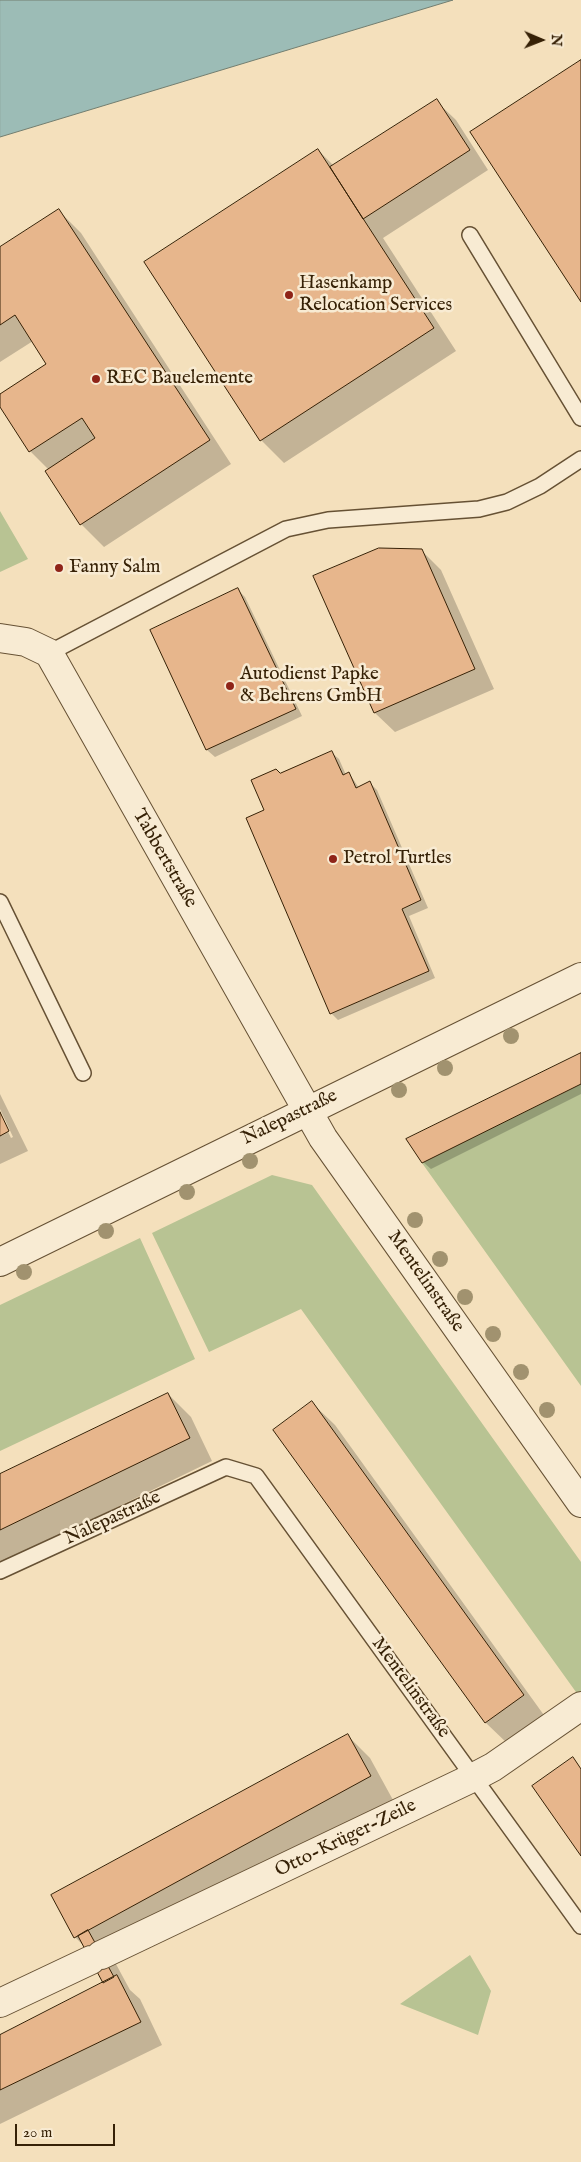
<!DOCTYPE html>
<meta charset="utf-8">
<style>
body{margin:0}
#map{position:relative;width:581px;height:2162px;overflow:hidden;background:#f4e0bc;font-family:"IM FELL English",serif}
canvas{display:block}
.north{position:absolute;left:516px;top:15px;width:50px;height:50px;-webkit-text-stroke:4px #f8ebd3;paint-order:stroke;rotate:91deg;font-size:14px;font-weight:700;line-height:20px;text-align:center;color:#362106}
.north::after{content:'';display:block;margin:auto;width:18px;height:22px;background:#362106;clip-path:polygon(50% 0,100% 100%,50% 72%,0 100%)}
.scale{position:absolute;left:15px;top:2124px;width:100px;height:22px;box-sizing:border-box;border:2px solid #362106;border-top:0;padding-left:6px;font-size:15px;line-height:18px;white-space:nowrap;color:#362106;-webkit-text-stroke:4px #f8ebd3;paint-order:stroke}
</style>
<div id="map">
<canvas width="581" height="2162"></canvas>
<div class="north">N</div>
<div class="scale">20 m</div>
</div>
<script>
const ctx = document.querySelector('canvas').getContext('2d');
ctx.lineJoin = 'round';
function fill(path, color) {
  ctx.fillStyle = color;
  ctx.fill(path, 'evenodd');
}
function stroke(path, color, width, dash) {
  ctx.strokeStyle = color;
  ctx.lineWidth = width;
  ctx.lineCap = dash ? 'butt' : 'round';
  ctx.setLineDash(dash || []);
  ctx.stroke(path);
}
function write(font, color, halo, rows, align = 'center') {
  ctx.font = font + ' "IM FELL English",serif';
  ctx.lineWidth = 5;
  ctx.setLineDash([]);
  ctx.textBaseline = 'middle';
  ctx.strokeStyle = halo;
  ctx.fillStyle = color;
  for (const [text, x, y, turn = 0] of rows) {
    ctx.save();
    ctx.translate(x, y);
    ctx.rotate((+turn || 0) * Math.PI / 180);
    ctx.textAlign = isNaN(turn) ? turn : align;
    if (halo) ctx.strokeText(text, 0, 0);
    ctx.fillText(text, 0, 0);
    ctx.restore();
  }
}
const green = new Path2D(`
 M0 511 28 559 0 572Z
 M581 1084V1386L422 1163Z
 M272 1175 312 1185 581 1562V1699L301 1309 209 1352 152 1233Z
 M140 1238 195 1359 0 1451V1305Z
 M470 1955 491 1991 478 2035 400 2004Z`);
const water = new Path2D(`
 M0 0H453L0 137Z`);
const shadow = new Path2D(`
 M436 101 456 120 488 170 383 238 456 351 284 463 261 440 318 150 334 166Z
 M58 210 81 233 231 464 104 547 81 524 49 470 30 451 0 405V396L48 364 33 341 0 362V248Z
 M421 550 441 570 494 689 395 732 375 713 315 577Z
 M238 590 245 597 302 716 215 757 207 750 151 631Z
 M331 752 339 759 346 775 349 773 359 788 370 783 377 790 428 908 409 916 435 978 338 1020 331 1013 266 811 280 775Z
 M581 1054V1094L431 1169 423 1162Z
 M0 1094 28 1151 0 1164V1115L11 1138 13 1137 0 1109Z
 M168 1394 191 1417 212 1461 0 1564V1475Z
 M312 1403 335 1425 546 1718 509 1745 486 1723 275 1430Z
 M347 1735 370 1758 393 1800 110 1953 130 1990 140 1999 162 2045 0 2124V2035L105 1983 86 1948 75 1937 53 1896Z`);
const building = new Path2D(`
 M581 60V302L470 132Z
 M437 99 470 150 363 219 330 167Z
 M318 149 434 328 260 441 144 262Z
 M59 209 210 440 80 525 45 471 95 438 82 418 29 452 0 407V394L46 364 15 315 0 325V247Z
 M379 548 422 549 475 669 374 713 313 576Z
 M238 588 296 709 206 750 150 630Z
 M332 751 343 775 349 772 356 788 370 781 421 900 402 909 429 971 330 1014 246 818 264 810 251 780 276 769 280 773Z
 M581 1053V1084L422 1163 406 1139Z
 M0 1112 9 1131 0 1136Z
 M168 1393 190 1438 0 1530V1474Z
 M312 1401 524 1695 485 1723 273 1430Z
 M348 1734 371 1776 74 1938 51 1895Z
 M573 1757 581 1769V1856L532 1786Z
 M88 1930 114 1977 103 1983 78 1936Z
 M117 1975 141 2022 0 2090V2035Z`);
const service = new Path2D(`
 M470 235 581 418
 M49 653 286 529 328 520 479 509 507 502 540 486 581 459
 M0 902 83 1073
 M0 1571 226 1467 256 1476 581 1926`);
const minor = new Path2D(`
 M0 638 26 642 49 653 323 1138 581 1503
 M0 1262 581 977
 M101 1955 474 1777 493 1767 581 1706
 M0 2003 91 1960`);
const trees = [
 [511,1036],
 [445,1068],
 [399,1090],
 [250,1161],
 [187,1192],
 [415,1220],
 [106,1231],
 [440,1259],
 [24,1272],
 [465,1297],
 [493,1334],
 [521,1372],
 [547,1410]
];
const markers = [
 [289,295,5,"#8f2418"],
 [96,379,5,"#8f2418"],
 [59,568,5,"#8f2418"],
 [230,686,5,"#8f2418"],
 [333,859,5,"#8f2418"]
];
const poiNames = [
 ["Hasenkamp",299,284],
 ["Relocation Services",299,306],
 ["REC Bauelemente",106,379],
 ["Fanny Salm",69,568],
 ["Autodienst Papke",240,675],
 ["& Behrens GmbH",240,697],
 ["Petrol Turtles",343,859]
];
const streetNames = [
 ["Tabbertstraße",164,859,60],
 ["Nalepastraße",290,1118,-26],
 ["Mentelinstraße",425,1282,55],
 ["Nalepastraße",113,1519,-25],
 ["Mentelinstraße",410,1688,54],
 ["Otto-Krüger-Zeile",346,1839,-26]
];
fill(green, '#b8c393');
fill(water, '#9cbcb6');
stroke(water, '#737e70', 1);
fill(shadow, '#0003');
fill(building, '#e7b68c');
stroke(building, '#362106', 1);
stroke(service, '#665134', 18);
stroke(minor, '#665134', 30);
stroke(service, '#f8ebd3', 15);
stroke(minor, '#f8ebd3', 28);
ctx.fillStyle = '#a1926f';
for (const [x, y] of trees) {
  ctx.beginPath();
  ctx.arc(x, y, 8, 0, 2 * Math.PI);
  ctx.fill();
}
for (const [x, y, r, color] of markers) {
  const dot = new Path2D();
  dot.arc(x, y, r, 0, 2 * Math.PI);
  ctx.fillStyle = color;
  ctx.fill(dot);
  stroke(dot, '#f8ebd3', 2);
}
write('19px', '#362106', '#f8ebd3', poiNames, 'left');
write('19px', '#362106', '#f8ebd3', streetNames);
</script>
